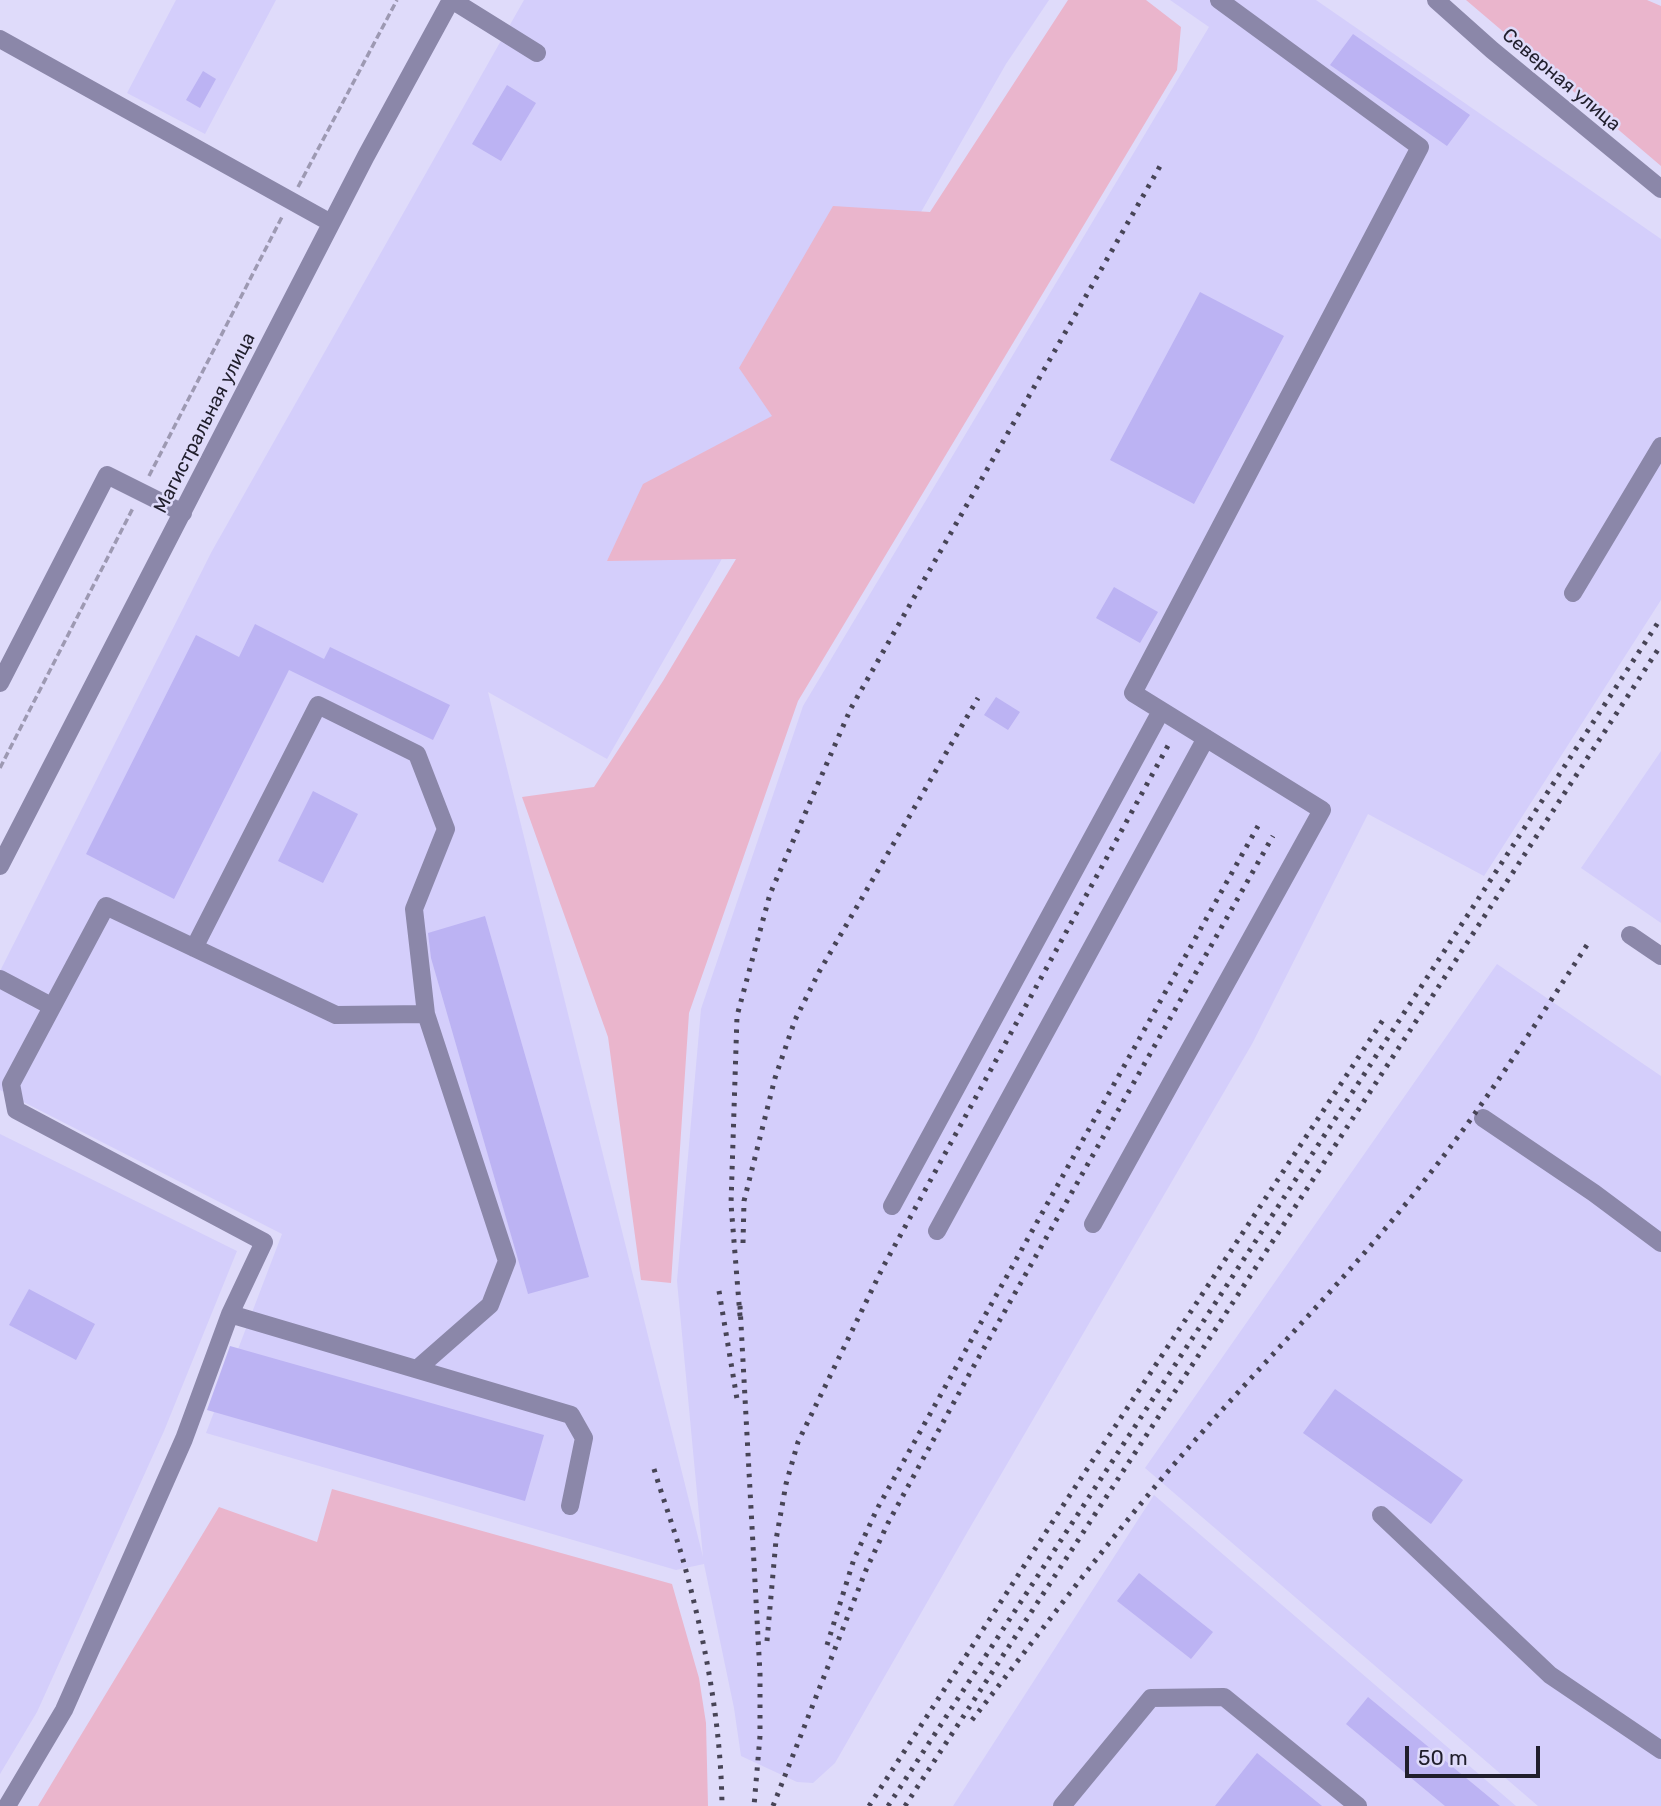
<!DOCTYPE html>
<meta charset="utf-8">
<style>
body{margin:0}
#map{position:relative;width:1661px;height:1806px;overflow:hidden;background:#dfdbfa;font-family:Rubik,sans-serif}
canvas{display:block}
.scale{position:absolute;left:1405px;top:1746px;width:135px;height:32px;box-sizing:border-box;border:4px solid #201e2c;border-top:0;padding-left:9px;font-size:21px;line-height:24px;white-space:nowrap;color:#201e2c;-webkit-text-stroke:5px #dfdbfa;paint-order:stroke}
</style>
<div id="map">
<canvas width="1661" height="1806"></canvas>
<div class="scale">50 m</div>
</div>
<script>
const ctx = document.querySelector('canvas').getContext('2d');
ctx.lineJoin = 'round';
function fill(path, color) {
  ctx.fillStyle = color;
  ctx.fill(path, 'evenodd');
}
function stroke(path, color, width, dash) {
  ctx.strokeStyle = color;
  ctx.lineWidth = width;
  ctx.lineCap = dash ? 'butt' : 'round';
  ctx.setLineDash(dash || []);
  ctx.stroke(path);
}
function write(font, color, halo, rows, align = 'center') {
  ctx.font = font + ' Rubik,sans-serif';
  ctx.lineWidth = 5;
  ctx.setLineDash([]);
  ctx.textBaseline = 'middle';
  ctx.strokeStyle = halo;
  ctx.fillStyle = color;
  for (const [text, x, y, turn = 0] of rows) {
    ctx.save();
    ctx.translate(x, y);
    ctx.rotate((+turn || 0) * Math.PI / 180);
    ctx.textAlign = isNaN(turn) ? turn : align;
    if (halo) ctx.strokeText(text, 0, 0);
    ctx.fillText(text, 0, 0);
    ctx.restore();
  }
}
const built = new Path2D(`
 M176 0H276L205 134 127 93Z
 M524 0H1049L1006 64 607 759 488 692 703 1557 677 1281 701 1009 803 706 1209 27 1170 0H1316L1661 239V600L1484 876 1368 814 1252 1044 968 1531 835 1763 813 1783 797 1782 741 1756 734 1708 704 1564 676 1570 206 1433 282 1234 0 1090V971L212 551Z
 M1661 751V923L1581 868Z
 M1497 964 1661 1076V1806H1538L1145 1468Z
 M0 1134 237 1251 164 1431 37 1712 0 1774Z
 M1154 1495 1516 1806H953Z`);
const green = new Path2D(`
 M1068 0H1146L1181 27 1177 70 798 701 689 1013 671 1283 641 1280 608 1037 522 797 594 787 663 681 736 559 607 561 643 484 772 416 739 368 833 206 930 212Z
 M1466 0H1647L1661 6V166Z
 M332 1489 672 1584 699 1678 706 1723 708 1806H38L219 1507 317 1542Z`);
const building = new Path2D(`
 M1353 34 1470 115 1447 146 1330 65Z
 M203 71 216 79 200 108 186 100Z
 M507 85 536 103 501 161 472 144Z
 M1200 292 1284 336 1194 504 1110 460Z
 M1114 587 1158 612 1140 643 1096 618Z
 M255 624 324 659 330 647 450 705 433 740 289 670 174 899 86 854 196 635 239 657Z
 M996 697 1020 712 1008 730 984 715Z
 M313 791 358 814 323 883 278 861Z
 M485 916 589 1277 528 1294 431 958 428 933Z
 M29 1289 95 1324 76 1360 9 1325Z
 M230 1346 544 1435 525 1501 207 1410Z
 M1335 1389 1463 1480 1431 1524 1303 1433Z
 M1139 1573 1213 1632 1191 1659 1117 1601Z
 M1368 1697 1500 1806H1445L1346 1724Z
 M1257 1753 1322 1806H1215Z`);
const path = new Path2D(`
 M298 187 397 0
 M149 476 283 215
 M0 768 133 508`);
const minor = new Path2D(`
 M452 0 537 53
 M1436 0 1492 50 1661 189
 M0 39 331 223
 M1573 593 1661 446
 M0 683 107 475 183 513
 M0 866 366 156 451 0
 M1630 935 1661 956
 M194 948 318 705 417 754 446 829 414 909 426 1014 507 1261 490 1305 417 1369
 M0 979 51 1006
 M1483 1118 1594 1193 1661 1243
 M892 1206 1161 711
 M1093 1224 1322 810 1133 693 1420 147 1219 0
 M937 1231 1206 738
 M230 1314 571 1415 584 1438 570 1506
 M1381 1515 1550 1675 1661 1750
 M7 1806 64 1710 184 1439 230 1314 264 1242 16 1110 11 1084 106 906 336 1015 426 1014
 M1062 1806 1151 1698 1224 1697 1358 1806`);
const rail = new Path2D(`
 M743 1243 744 1201 775 1078 795 1020 819 972 978 698
 M719 1291 737 1399
 M740 1306 760 1674V1736L754 1806
 M740 1316 731 1204 737 1016 770 894 851 708 1163 161
 M654 1469C664 1502 676 1534 685 1567 706 1645 721 1725 722 1806
 M767 1641 776 1540 786 1484 798 1442 883 1267 1170 742
 M827 1645 854 1559 877 1509 1258 826
 M972 1720C1044 1628 1113 1533 1190 1446 1269 1356 1354 1271 1428 1176 1486 1103 1536 1023 1587 945
 M773 1806 866 1570 888 1523 971 1371 1273 836
 M869 1806 1066 1501 1383 1020
 M888 1806 1661 618
 M905 1806 1661 645`);
const streetNames = [
 ["Северная улица",1561,80,40],
 ["Магистральная улица",205,423,-63]
];
fill(built, '#d4cefb');
fill(green, '#eab5cc');
fill(building, '#bcb3f3');
stroke(path, '#9d99b2', 3.5, [7, 3.5]);
stroke(minor, '#8b87a9', 18);
stroke(rail, '#474456', 5, [3.5, 7]);
write('19px', '#201e2c', '#dfdbfa', streetNames);
</script>
